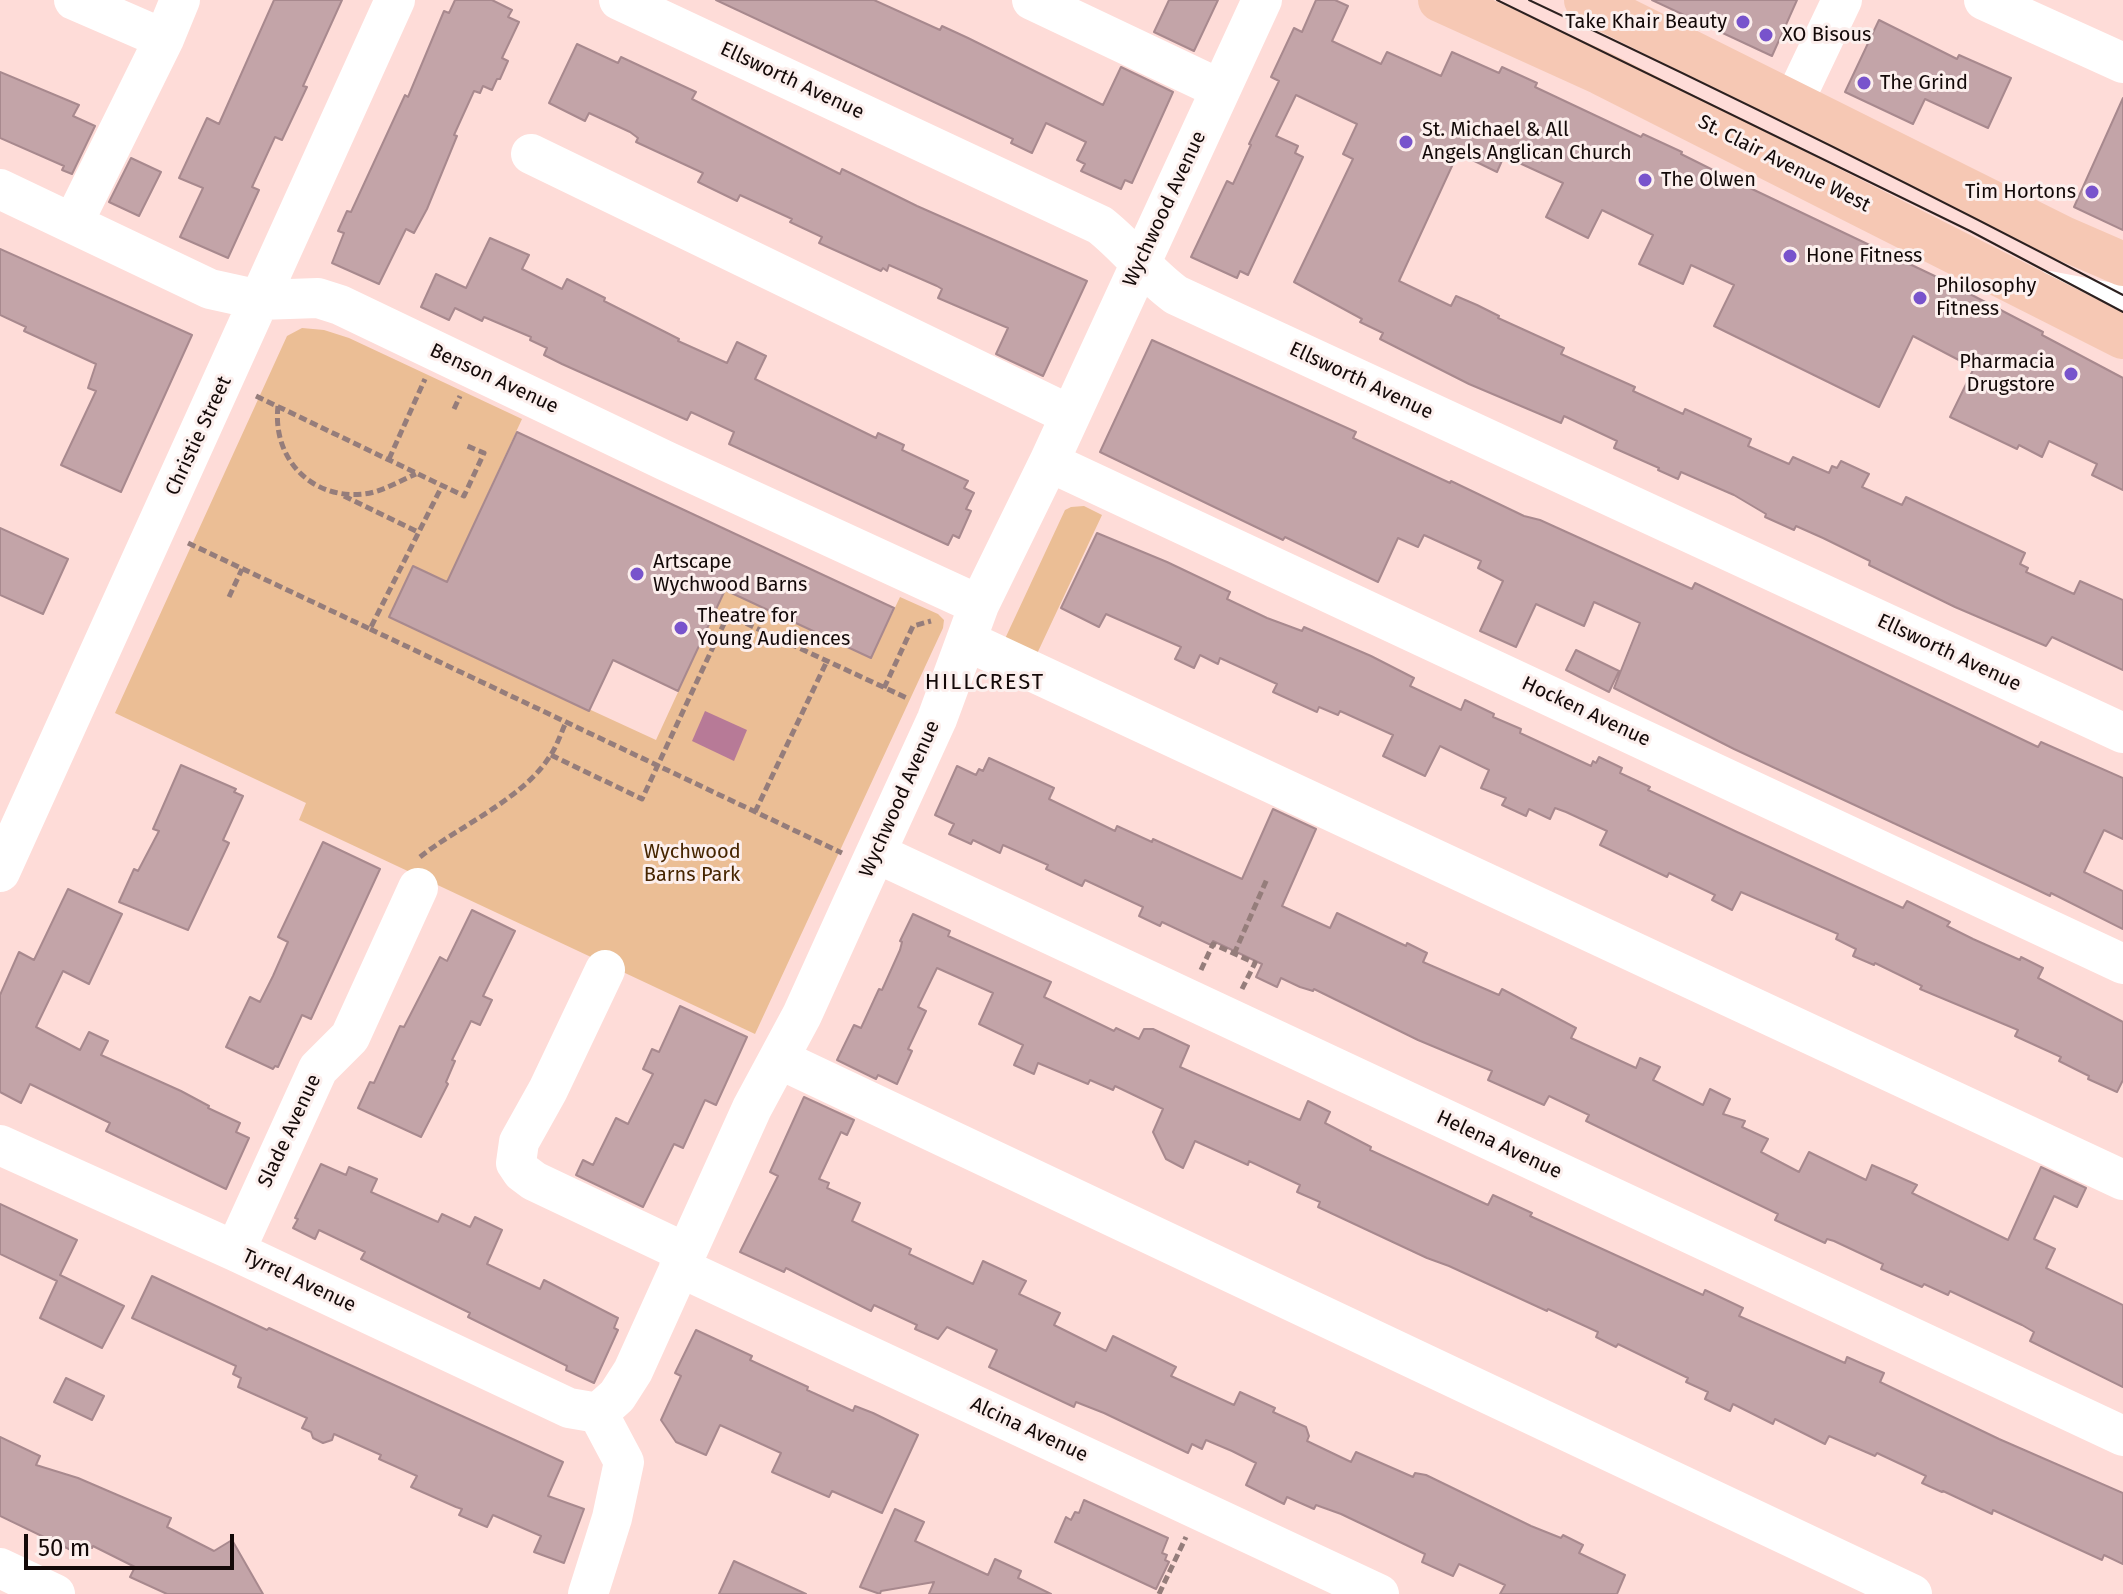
<!DOCTYPE html>
<style>
body{margin:0}
#map{position:relative;width:2123px;height:1594px;overflow:hidden;background:#fedcd8;font-family:"Fira Sans",sans-serif}
canvas{display:block}
.scale{position:absolute;left:24px;top:1534px;width:210px;height:36px;box-sizing:border-box;border:4px solid #130908;border-top:0;padding-left:10px;font-size:24px;line-height:28px;white-space:nowrap;color:#130908;-webkit-text-stroke:6px #fcefed;paint-order:stroke}
</style>
<div id="map">
<canvas width="2123" height="1594"></canvas>
<div class="scale">50 m</div>
</div>
<script>
const ctx = document.querySelector('canvas').getContext('2d');
ctx.lineJoin = 'round';
function fill(path, color) {
  ctx.fillStyle = color;
  ctx.fill(path, 'evenodd');
}
function stroke(path, color, width, dash) {
  ctx.strokeStyle = color;
  ctx.lineWidth = width;
  ctx.lineCap = dash ? 'butt' : 'round';
  ctx.setLineDash(dash || []);
  ctx.stroke(path);
}
function write(font, color, halo, rows, align = 'center') {
  ctx.font = font + ' "Fira Sans",sans-serif';
  ctx.lineWidth = 6;
  ctx.setLineDash([]);
  ctx.textBaseline = 'middle';
  ctx.strokeStyle = halo;
  ctx.fillStyle = color;
  for (const [text, x, y, turn = 0] of rows) {
    ctx.save();
    ctx.translate(x, y);
    ctx.rotate((+turn || 0) * Math.PI / 180);
    ctx.textAlign = isNaN(turn) ? turn : align;
    if (halo) ctx.strokeText(text, 0, 0);
    ctx.fillText(text, 0, 0);
    ctx.restore();
  }
}
const green = new Path2D(`
 M302 328 324 330 349 338 522 419 447 582 413 566 389 617 656 740 725 590 871 658 900 597 938 614 944 620 943 628 755 1034 299 820 306 803 115 713 287 336Z
 M1084 506 1102 515 1035 658 1003 643 1065 510 1071 507Z`);
const water = new Path2D(`
 M705 711 747 730 734 761 692 741Z`);
const building = new Path2D(`
 M274 0H342L303 86 307 87 282 140 275 137 252 187 259 190 228 258 180 237 203 188 179 178 207 118 219 124Z
 M455 0H492L512 10 508 17 519 22 502 58 508 61 500 79H497L492 90 483 86 480 93 474 91 454 135 457 136 427 209 414 233 406 229 379 284 332 263 344 233 338 231 347 211 351 212 405 95 408 97 444 11 449 13Z
 M716 0H874L940 30 942 26 968 38 1103 105 1121 67 1173 92 1132 183 1125 180 1121 189 1081 171 1085 164 1077 160 1086 142 1046 123 1032 153 1011 143 1013 139Z
 M1169 0H1218L1194 51 1154 32Z
 M1316 0H1335L1348 6 1332 41 1381 64 1387 52 1441 76 1452 52 1499 73 1502 67 1537 83 1535 87 1641 137 1643 134 1682 152 1681 154 1731 179 1941 279 2043 332 2042 335 2123 378V490L2092 475 2097 464 2049 441 2042 457 2019 445 2017 449 1950 417 1974 368 1913 336 1879 407 1714 326 1734 285 1691 265 1683 284 1639 264 1653 235 1602 210 1588 238 1546 217 1563 183 1504 156 1497 172 1458 153 1399 281 1451 306 1456 296 1477 305 1499 316 1498 318 1564 348 1561 354 1635 387 1633 391 1683 414 1685 409 1751 439 1748 446 1789 464 1793 457 1829 473 1832 466 1837 468 1841 461 1869 474 1862 487 1902 505 1906 497 2025 553 2020 564 2028 568 2026 572 2074 594 2080 581 2123 600V670L2052 637 2046 646 1955 607 1869 565 1870 561 1823 538 1796 526 1794 530 1765 517 1766 514 1734 495 1681 472 1678 479 1658 470 1659 468 1614 448 1617 441 1564 416 1561 423 1469 384 1380 339 1383 333 1360 322 1362 319 1294 282 1353 159 1343 154 1357 124 1296 95 1276 136 1298 146 1295 153 1303 157 1248 275 1240 271 1237 278 1191 257 1227 181 1233 184 1251 145 1249 144 1279 81 1271 77 1294 28 1302 32Z
 M1652 0H1797L1772 56Z
 M1879 20 1957 59 1959 55 2011 78 1988 128 1925 99 1913 124 1845 92Z
 M577 44 618 63 621 57 696 92 692 99 840 174 842 169 917 206 1087 281 1043 376 996 354 1008 328 938 298 942 289 937 286 889 265 887 271 883 268 881 271 819 243 822 237 790 222 792 219 740 195 737 201 698 182 703 173 636 142 638 138 630 132 589 113 585 121 549 103Z
 M0 72 79 105 73 116 95 126 72 174 62 170 64 166 0 138Z
 M2123 98V230L2074 207Z
 M131 158 161 172 139 216 109 202Z
 M490 238 529 255 522 269 562 289 567 279 605 298 604 301 679 339 678 341 727 363 737 342 766 356 755 379 876 438 878 433 904 445 902 450 968 481 964 488 974 493 966 509 971 511 959 538 953 535 948 545 729 444 734 432 691 412 687 420 562 364 544 355 547 348 530 340 531 337 484 317 482 321 455 308 449 320 421 307 436 274 466 288Z
 M0 249 192 335 121 492 61 465 96 391 88 388 96 364 24 331 26 327 0 315Z
 M1152 340 1356 432 1353 438 1450 483 1451 481 1524 516 1540 520 1692 589 1695 583 2038 747 2041 742 2123 778V839L2104 830 2084 872 2123 891V929L2051 893 2050 896 2027 885 1734 749 1614 688 1640 623 1594 602 1584 626 1536 604 1516 647 1480 631 1503 581 1478 568 1481 561 1424 535 1418 547 1398 538 1378 582 1285 537 1283 540 1260 529 1100 452Z
 M517 432 894 608 871 658 725 590 678 691 613 660 589 711 389 617 413 566 447 582Z
 M0 528 68 559 43 614 0 595Z
 M1097 533 1167 562 1230 592 1227 599 1267 618 1302 631 1304 627 1371 656 1414 678 1410 686 1461 710 1465 700 1494 714 1493 717 1521 729 1520 733 1591 766 1593 761 1596 763 1599 757 1622 768 1620 773 1650 787 1648 790 1737 832 1903 908 1907 901 1950 922 1947 926 1973 939 2020 960 2021 957 2043 968 2038 978 2123 1022V1080L2117 1092 2088 1079 2089 1076 2059 1061 2061 1057 2015 1036 2018 1030 1920 989 1922 986 1875 963 1874 965 1853 956 1856 949 1836 939 1838 934 1741 892 1732 910 1712 900 1715 895 1669 873 1667 877 1600 845 1607 831 1566 812 1555 808 1550 819 1529 809 1526 816 1502 805 1506 798 1481 788 1489 770 1440 746 1425 776 1383 756 1393 735 1340 711 1338 715 1319 707 1317 712 1273 692 1277 684 1220 658 1218 664 1200 655 1194 668 1175 659 1181 647 1106 614 1099 627 1061 608Z
 M1576 650 1619 671 1609 692 1566 670Z
 M989 758 1054 788 1049 799 1115 831 1117 826 1152 842 1153 839 1242 879 1273 809 1316 829 1282 906 1330 928 1337 913 1406 946 1407 943 1427 953 1423 962 1499 995 1502 989 1576 1028 1571 1038 1636 1068 1640 1058 1660 1067 1653 1080 1703 1105 1710 1089 1730 1099 1723 1114 1745 1121 1742 1127 1768 1139 1761 1152 1799 1172 1809 1152 1866 1180 1872 1165 1917 1185 1912 1193 2008 1240 2041 1167 2086 1188 2077 1207 2054 1196 2034 1239 2055 1249 2046 1268 2123 1305V1387L2030 1341 2034 1332 2022 1325 1950 1291 1948 1295 1924 1284 1922 1287 1881 1269 1883 1264 1834 1241 1827 1239 1825 1243 1775 1220 1778 1214 1586 1121 1589 1115 1549 1096 1544 1105 1488 1080 1492 1071 1418 1040 1314 989 1313 991 1300 987 1281 978 1277 987 1256 977 1262 964 1213 941 1211 945 1162 922 1160 926 1139 916 1143 907 1085 880 1082 886 1046 869 1048 865 1003 845 1000 853 973 840 971 844 949 834 954 824 935 815 957 766 976 775 979 769 983 771Z
 M181 765 236 789 234 792 243 796 223 840 229 843 188 930 119 902 134 869 138 871 159 831 153 829Z
 M323 842 380 869 311 1019 302 1015 278 1067 275 1066 273 1069 226 1047 250 997 260 1002 273 976 288 942 278 937Z
 M68 889 122 914 89 984 63 971 36 1027 80 1050 89 1032 108 1041 101 1055 181 1091 209 1106 208 1108 240 1123 236 1132 249 1138 226 1189 106 1131 110 1123 30 1084 21 1103 0 1092V995L19 952 34 960Z
 M472 910 515 931 483 996 492 1000 480 1025 471 1021 452 1060 455 1061 446 1082 448 1084 421 1137 358 1108 370 1082 374 1083 400 1026 404 1027 440 957 447 961Z
 M913 914 950 931 948 936 1051 982 1044 997 1114 1031 1116 1028 1139 1039 1144 1029H1153L1189 1046 1180 1067 1300 1120 1308 1101 1330 1112 1325 1123 1371 1147 1370 1150 1488 1205 1493 1195 1532 1213 1530 1216 1703 1295 1705 1290 1743 1308 1739 1316 1845 1363 1847 1357 1865 1365 1884 1373 1880 1382 1999 1439 2123 1493V1564L2104 1555 2102 1560 1993 1510 1992 1514 1943 1491 1942 1492 1922 1483 1926 1476 1877 1453 1875 1456 1829 1436 1825 1444 1775 1419 1773 1424 1733 1404 1730 1411 1705 1399 1708 1392 1686 1382 1688 1378 1618 1344 1616 1347 1596 1337 1598 1332 1548 1309 1547 1311 1449 1266 1427 1258 1318 1207 1320 1202 1297 1192 1300 1185 1249 1161 1248 1165 1195 1141 1183 1168 1166 1159 1153 1132 1163 1109 1115 1086 1113 1090 1090 1080 1088 1084 1038 1063 1034 1074 1014 1065 1023 1045 979 1024 993 993 937 968 918 1007 926 1011 908 1049 912 1051 897 1084 878 1075 876 1079 837 1060 854 1025 861 1028 879 989 882 990 900 950 902 942 900 941Z
 M680 1006 747 1037 716 1105 705 1100 683 1148 674 1144 643 1207 576 1175 583 1160 593 1165 616 1118 628 1124 653 1074 643 1069 652 1049 659 1052Z
 M804 1097 854 1120 847 1135 841 1132 819 1179 829 1183 827 1188 860 1203 852 1221 911 1249 909 1254 973 1284 983 1261 1026 1281 1019 1294 1060 1313 1054 1325 1106 1351 1113 1336 1176 1367 1171 1376 1234 1405 1240 1392 1275 1408 1273 1412 1306 1427 1309 1436 1307 1441 1351 1462 1356 1452 1413 1477 1415 1473 1426 1475 1531 1526 1561 1538 1563 1535 1583 1545 1579 1553 1625 1575 1617 1594H1500L1505 1585 1459 1564 1453 1576 1422 1562 1425 1554 1341 1514 1316 1505 1314 1509 1287 1497 1284 1504 1246 1485 1256 1463 1232 1451 1206 1440 1202 1449 1192 1444 1188 1453 1104 1413 1076 1402 1074 1407 989 1367 997 1350 947 1327 938 1339 915 1329 917 1325 874 1305 871 1311 786 1268 784 1272 740 1252 778 1176 770 1172Z
 M321 1164 346 1175 349 1167 377 1179 371 1192 438 1222 442 1214 470 1227 475 1217 502 1230 487 1264 540 1289 544 1280 618 1318 614 1328 618 1330 594 1383 566 1370 567 1366 468 1317 470 1313 361 1259 365 1252 319 1230 315 1239 293 1228 298 1219 295 1218Z
 M0 1204 77 1240 60 1275 124 1306 102 1348 40 1318 57 1281 0 1254Z
 M152 1276 267 1330 269 1328 563 1462 548 1496 584 1509 564 1563 534 1552 541 1536 493 1515 487 1527 459 1515 462 1509 456 1507 411 1487 417 1476 379 1459 381 1455 334 1434 332 1440 323 1443 313 1438 311 1432 302 1428 307 1418 238 1387 241 1378 233 1374 236 1366 132 1318Z
 M696 1330 752 1356 750 1360 808 1387 807 1390 853 1411 855 1406 873 1413 918 1435 882 1513 832 1491 829 1497 772 1472 781 1453 720 1425 706 1455 676 1442 661 1420 681 1376 675 1373Z
 M66 1378 104 1396 92 1420 54 1402Z
 M0 1437 40 1456 36 1465 78 1478 171 1518 167 1527 214 1551 232 1540 263 1594H167L130 1577 135 1567 93 1546 92 1548 77 1541 73 1551 0 1516Z
 M1084 1500 1168 1538 1162 1553 1167 1555 1165 1560 1169 1562 1156 1589 1055 1542 1066 1517 1071 1520 1075 1512 1079 1513Z
 M895 1509 924 1522 915 1541 988 1575 995 1559 1021 1571 1018 1578 1051 1594H929L934 1582 881 1591 880 1594 860 1587Z
 M734 1561 806 1594H719Z`);
const path = new Path2D(`
 M256 396 464 496 484 453 465 445
 M278 406C272 458 311 500 364 494 382 492 399 481 416 474
 M454 409 460 396
 M389 459 425 379
 M344 496 418 532
 M188 543 370 629 442 486
 M229 597 242 569
 M370 629 842 853
 M884 688 913 626 931 621
 M551 755 642 799 728 615 909 699
 M755 812 827 661
 M420 857C459 826 523 799 550 756 557 746 561 733 566 722
 M1234 954 1267 879
 M1201 970 1213 944 1255 963 1242 989
 M1159 1594 1186 1537`);
const minor = new Path2D(`
 M74 0 164 39
 M619 0 1100 225C1127 246 1147 274 1176 295L2123 733
 M1032 0 1220 89
 M1984 0 2123 63
 M1792 105 1842 0
 M531 154 1070 415
 M0 189 210 289 260 300 318 298 340 305 666 461 979 605
 M73 223 164 39 180 0
 M2048 291 2123 305
 M1049 462 2123 964
 M967 641 2123 1180
 M876 853 2123 1436
 M0 872 395 0
 M605 970 548 1090 519 1142 516 1163 522 1172 534 1181 686 1253
 M779 1059 1912 1594
 M0 1145 235 1251 569 1408 598 1413
 M235 1251 318 1069 350 1037 418 888
 M679 1267 1379 1594
 M598 1413 617 1396 633 1371 752 1108 802 1015 850 909 937 719 979 605 1049 462 1262 0
 M0 1568 55 1594
 M588 1594 612 1518 624 1462 598 1413`);
const major = new Path2D(`
 M1440 0 1601 73 2123 337
 M1586 0 2063 238 2123 264`);
const tram = new Path2D(`
 M1497 0 1970 231 2123 312
 M1529 0C1729 94 1927 192 2123 295`);
const markers = [
 [1743,22,8,"#7853cc"],
 [1766,35,8,"#7853cc"],
 [1864,83,8,"#7853cc"],
 [1406,142,8,"#7853cc"],
 [1645,180,8,"#7853cc"],
 [2092,192,8,"#7853cc"],
 [1790,256,8,"#7853cc"],
 [1920,298,8,"#7853cc"],
 [2071,374,8,"#7853cc"],
 [637,574,8,"#7853cc"],
 [681,628,8,"#7853cc"]
];
const poiNames = [
 ["Take Khair Beauty",1727,22,"right"],
 ["XO Bisous",1782,35],
 ["The Grind",1880,83],
 ["St. Michael & All",1422,130],
 ["Angels Anglican Church",1422,153],
 ["The Olwen",1661,180],
 ["Tim Hortons",2076,192,"right"],
 ["Hone Fitness",1806,256],
 ["Philosophy",1936,286],
 ["Fitness",1936,309],
 ["Pharmacia",2055,362,"right"],
 ["Drugstore",2055,385,"right"],
 ["Artscape",653,562],
 ["Wychwood Barns",653,585],
 ["Theatre for",697,616],
 ["Young Audiences",697,639]
];
const streetNames = [
 ["Ellsworth Avenue",792,81,25],
 ["St. Clair Avenue West",1784,164,27],
 ["Wychwood Avenue",1165,209,-65],
 ["Benson Avenue",494,379,25],
 ["Ellsworth Avenue",1361,381,25],
 ["Christie Street",199,436,-65],
 ["Ellsworth Avenue",1949,653,25],
 ["Hocken Avenue",1586,712,25],
 ["Wychwood Avenue",900,799,-66],
 ["Slade Avenue",290,1131,-65],
 ["Helena Avenue",1499,1145,25],
 ["Tyrrel Avenue",299,1281,25],
 ["Alcina Avenue",1029,1430,25]
];
const parkNames = [
 ["Wychwood",692,852],
 ["Barns Park",692,875]
];
const neighbourhoodNames = [
 ["HILLCREST",985,683]
];
fill(green, '#ebbe95');
fill(water, '#b77a97');
fill(building, '#c3a4a8');
stroke(building, '#a8898e', 2);
stroke(path, '#957d7b', 5, [8, 4]);
stroke(minor, '#fff', 40);
stroke(major, '#f6c8b4', 44);
stroke(tram, '#2c201f', 2);
for (const [x, y, r, color] of markers) {
  const dot = new Path2D();
  dot.arc(x, y, r, 0, 2 * Math.PI);
  ctx.fillStyle = color;
  ctx.fill(dot);
  stroke(dot, '#fcefed', 3);
}
write('20px', '#130908', '#fcefed', poiNames, 'left');
write('20px', '#130908', '#fcefed', streetNames);
write('20px', '#462500', '#fcefed', parkNames);
ctx.letterSpacing = '2px';
write('22px', '#130908', '#fcefed', neighbourhoodNames);
ctx.letterSpacing = '0px';
</script>
